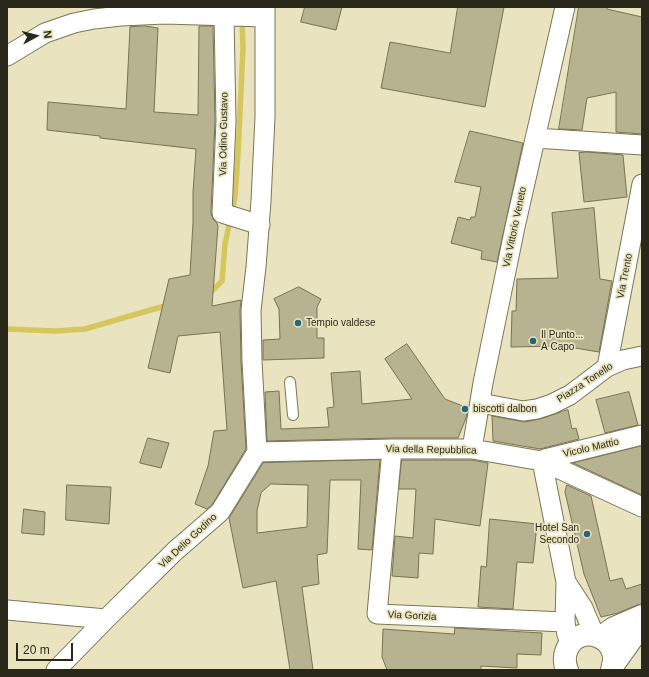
<!DOCTYPE html>
<style>
body{margin:0}
#map{position:relative;width:649px;height:677px;overflow:hidden;background:#e9e4bf;font-family:Helvetica,sans-serif}
canvas{display:block}
.frame{position:absolute;inset:0;border:8px solid #2a281a;pointer-events:none}
.north{position:absolute;left:16px;top:16px;width:40px;height:40px;-webkit-text-stroke:3px #e9e4bf;paint-order:stroke;rotate:83deg;font-size:11px;font-weight:700;line-height:16px;text-align:center;color:#2a281a}
.north::after{content:'';display:block;margin:auto;width:14px;height:18px;background:#2a281a;clip-path:polygon(50% 0,100% 100%,50% 72%,0 100%)}
.scale{position:absolute;left:16px;top:643px;width:57px;height:18px;box-sizing:border-box;border:2px solid #2a281a;border-top:0;padding-left:5px;font-size:12px;line-height:14px;white-space:nowrap;color:#2a281a;-webkit-text-stroke:3px #e9e4bf;paint-order:stroke}
</style>
<div id="map">
<canvas width="649" height="677"></canvas>
<div class="frame"></div>
<div class="north">N</div>
<div class="scale">20 m</div>
</div>
<script>
const ctx = document.querySelector('canvas').getContext('2d');
ctx.lineJoin = 'round';
function stroke(path, color, width, dash) {
  ctx.strokeStyle = color;
  ctx.lineWidth = width;
  ctx.lineCap = dash ? 'butt' : 'round';
  ctx.setLineDash(dash || []);
  ctx.stroke(path);
}
function fill(path, color) {
  ctx.fillStyle = color;
  ctx.fill(path, 'evenodd');
}
function write(font, color, halo, rows, align = 'center') {
  ctx.font = font + ' Helvetica,sans-serif';
  ctx.lineWidth = 3.5;
  ctx.setLineDash([]);
  ctx.textBaseline = 'middle';
  ctx.strokeStyle = halo;
  ctx.fillStyle = color;
  for (const [text, x, y, turn = 0] of rows) {
    ctx.save();
    ctx.translate(x, y);
    ctx.rotate((+turn || 0) * Math.PI / 180);
    ctx.textAlign = isNaN(turn) ? turn : align;
    if (halo) ctx.strokeText(text, 0, 0);
    ctx.fillText(text, 0, 0);
    ctx.restore();
  }
}
const stream = new Path2D(`
 M208 295 222 281 225 244 235 197 238 154 243 48 242 19
 M7 329 55 331 85 329 161 307 169 305`);
const building = new Path2D(`
 M305 7H342L336 30 301 22Z
 M458 7H504L485 107 381 88 390 42 450 53Z
 M579 7H607V9L642 17V134L616 132V92L587 98 582 130 559 129Z
 M145 26 158 28 154 112 198 115 199 26H213L215 121 211 213 213 219 217 223 218 226 212 306 241 300 240 310 241 361 246 449 212 505 207 509 195 504 208 466 214 431 227 430 220 332 178 336 170 373 148 368 169 279 190 275 193 222V192L196 149 100 138V136L47 130 48 102 126 109 130 27Z
 M470 131 523 143 497 262 481 259 482 251 451 243 458 217 470 220 471 217H475L481 187 455 182Z
 M587 152 623 155 627 197 584 202 579 153Z
 M594 208 600 279 612 281 599 352 563 346 511 347 512 311H516L517 279 558 278 552 213Z
 M299 287 321 299 317 307V338H324V358L263 360V340L280 339 279 309 274 299Z
 M407 344 445 399 468 408 466 418 458 438H392L267 441 265 392 279 391 281 429 329 427 327 408 334 407 331 373 360 371 362 404 412 399 385 359Z
 M629 392 638 425 605 433 596 400Z
 M568 410 572 429 576 428 579 439 540 449 493 441 492 416 525 422 540 419 555 414 563 411Z
 M148 438 169 443 161 468 140 463Z
 M642 446V495L573 463Z
 M380 460 372 550 358 549 361 480H330L327 553 317 555 319 584 302 587 313 670H290L276 581 243 588 229 518 263 463ZM271 484 308 485 307 527 257 533V511L261 493Z
 M402 460H471L488 463 480 526 435 519 433 554 419 553 418 578 392 576 395 536 413 538 416 489H399Z
 M67 485 111 487 109 524 66 520Z
 M567 485 591 496 610 581 622 578 626 589 642 584V604L637 605 618 613 601 617 584 574 565 492Z
 M24 509 45 512 44 535 22 533Z
 M490 519 537 524 533 563 517 562 513 609 478 607 481 566 486 567Z
 M455 628 542 633 541 655 517 654V668L481 666V670H387L382 657 383 629 454 634Z`);
const service = new Path2D(`
 M290 382 293 415`);
const minor = new Path2D(`
 M224 16 226 121 222 213 260 225
 M7 56 45 33 74 23 94 19 121 16 165 14 265 17
 M535 138 642 145
 M607 367 642 184
 M480 403 523 411 537 409 552 404 570 395 607 367 623 360 642 356
 M392 449 377 614 565 622
 M472 449 483 383 515 227 565 7
 M257 452 252 361 251 310 256 267 261 201 265 117V7
 M257 452 392 449H472L542 461 642 507
 M542 461 566 582 565 622 567 635
 M542 461 545 459 642 435
 M566 582 583 608 594 634
 M7 610 106 619
 M56 670 106 619 175 551 220 512 257 452`);
const tertiary = new Path2D(`
 M601 637 614 628 642 616
 M613 665 642 624
 M567 670C564 663 564 656 567 649 579 621 624 637 612 670`);
const markers = [
 [298,323,4,"#27657b"],
 [533,341,4,"#27657b"],
 [465,409,4,"#27657b"],
 [587,534,4,"#27657b"]
];
const streetNames = [
 ["Via Odino Gustavo",224,134,-89],
 ["Via Vittorio Veneto",515,227,-78],
 ["Via Trento",625,276,-79],
 ["Piazza Tonello",585,383,-33],
 ["Vicolo Mattio",591,448,-13],
 ["Via della Repubblica",431,450,1],
 ["Via Delio Godino",188,541,-43],
 ["Via Gorizia",412,616,3]
];
const poiNames = [
 ["Tempio valdese",306,323],
 ["Il Punto...",541,335],
 ["A Capo",541,347],
 ["biscotti dalbon",473,409],
 ["Hotel San",579,528,"right"],
 ["Secondo",579,540,"right"]
];
stroke(stream, '#d6c65e', 5.5);
fill(building, '#b7b290');
stroke(building, '#777251', 1);
stroke(service, '#7b7655', 12);
stroke(minor, '#7b7655', 21);
stroke(tertiary, '#7b7655', 24);
stroke(service, '#fff', 10);
stroke(minor, '#fff', 19);
stroke(tertiary, '#fff', 22);
for (const [x, y, r, color] of markers) {
  const dot = new Path2D();
  dot.arc(x, y, r, 0, 2 * Math.PI);
  ctx.fillStyle = color;
  ctx.fill(dot);
  stroke(dot, '#e9e4bf', 1.5);
}
write('10px', '#2a281a', '#e9e4bf', streetNames);
write('10px', '#2a281a', '#e9e4bf', poiNames, 'left');
</script>
